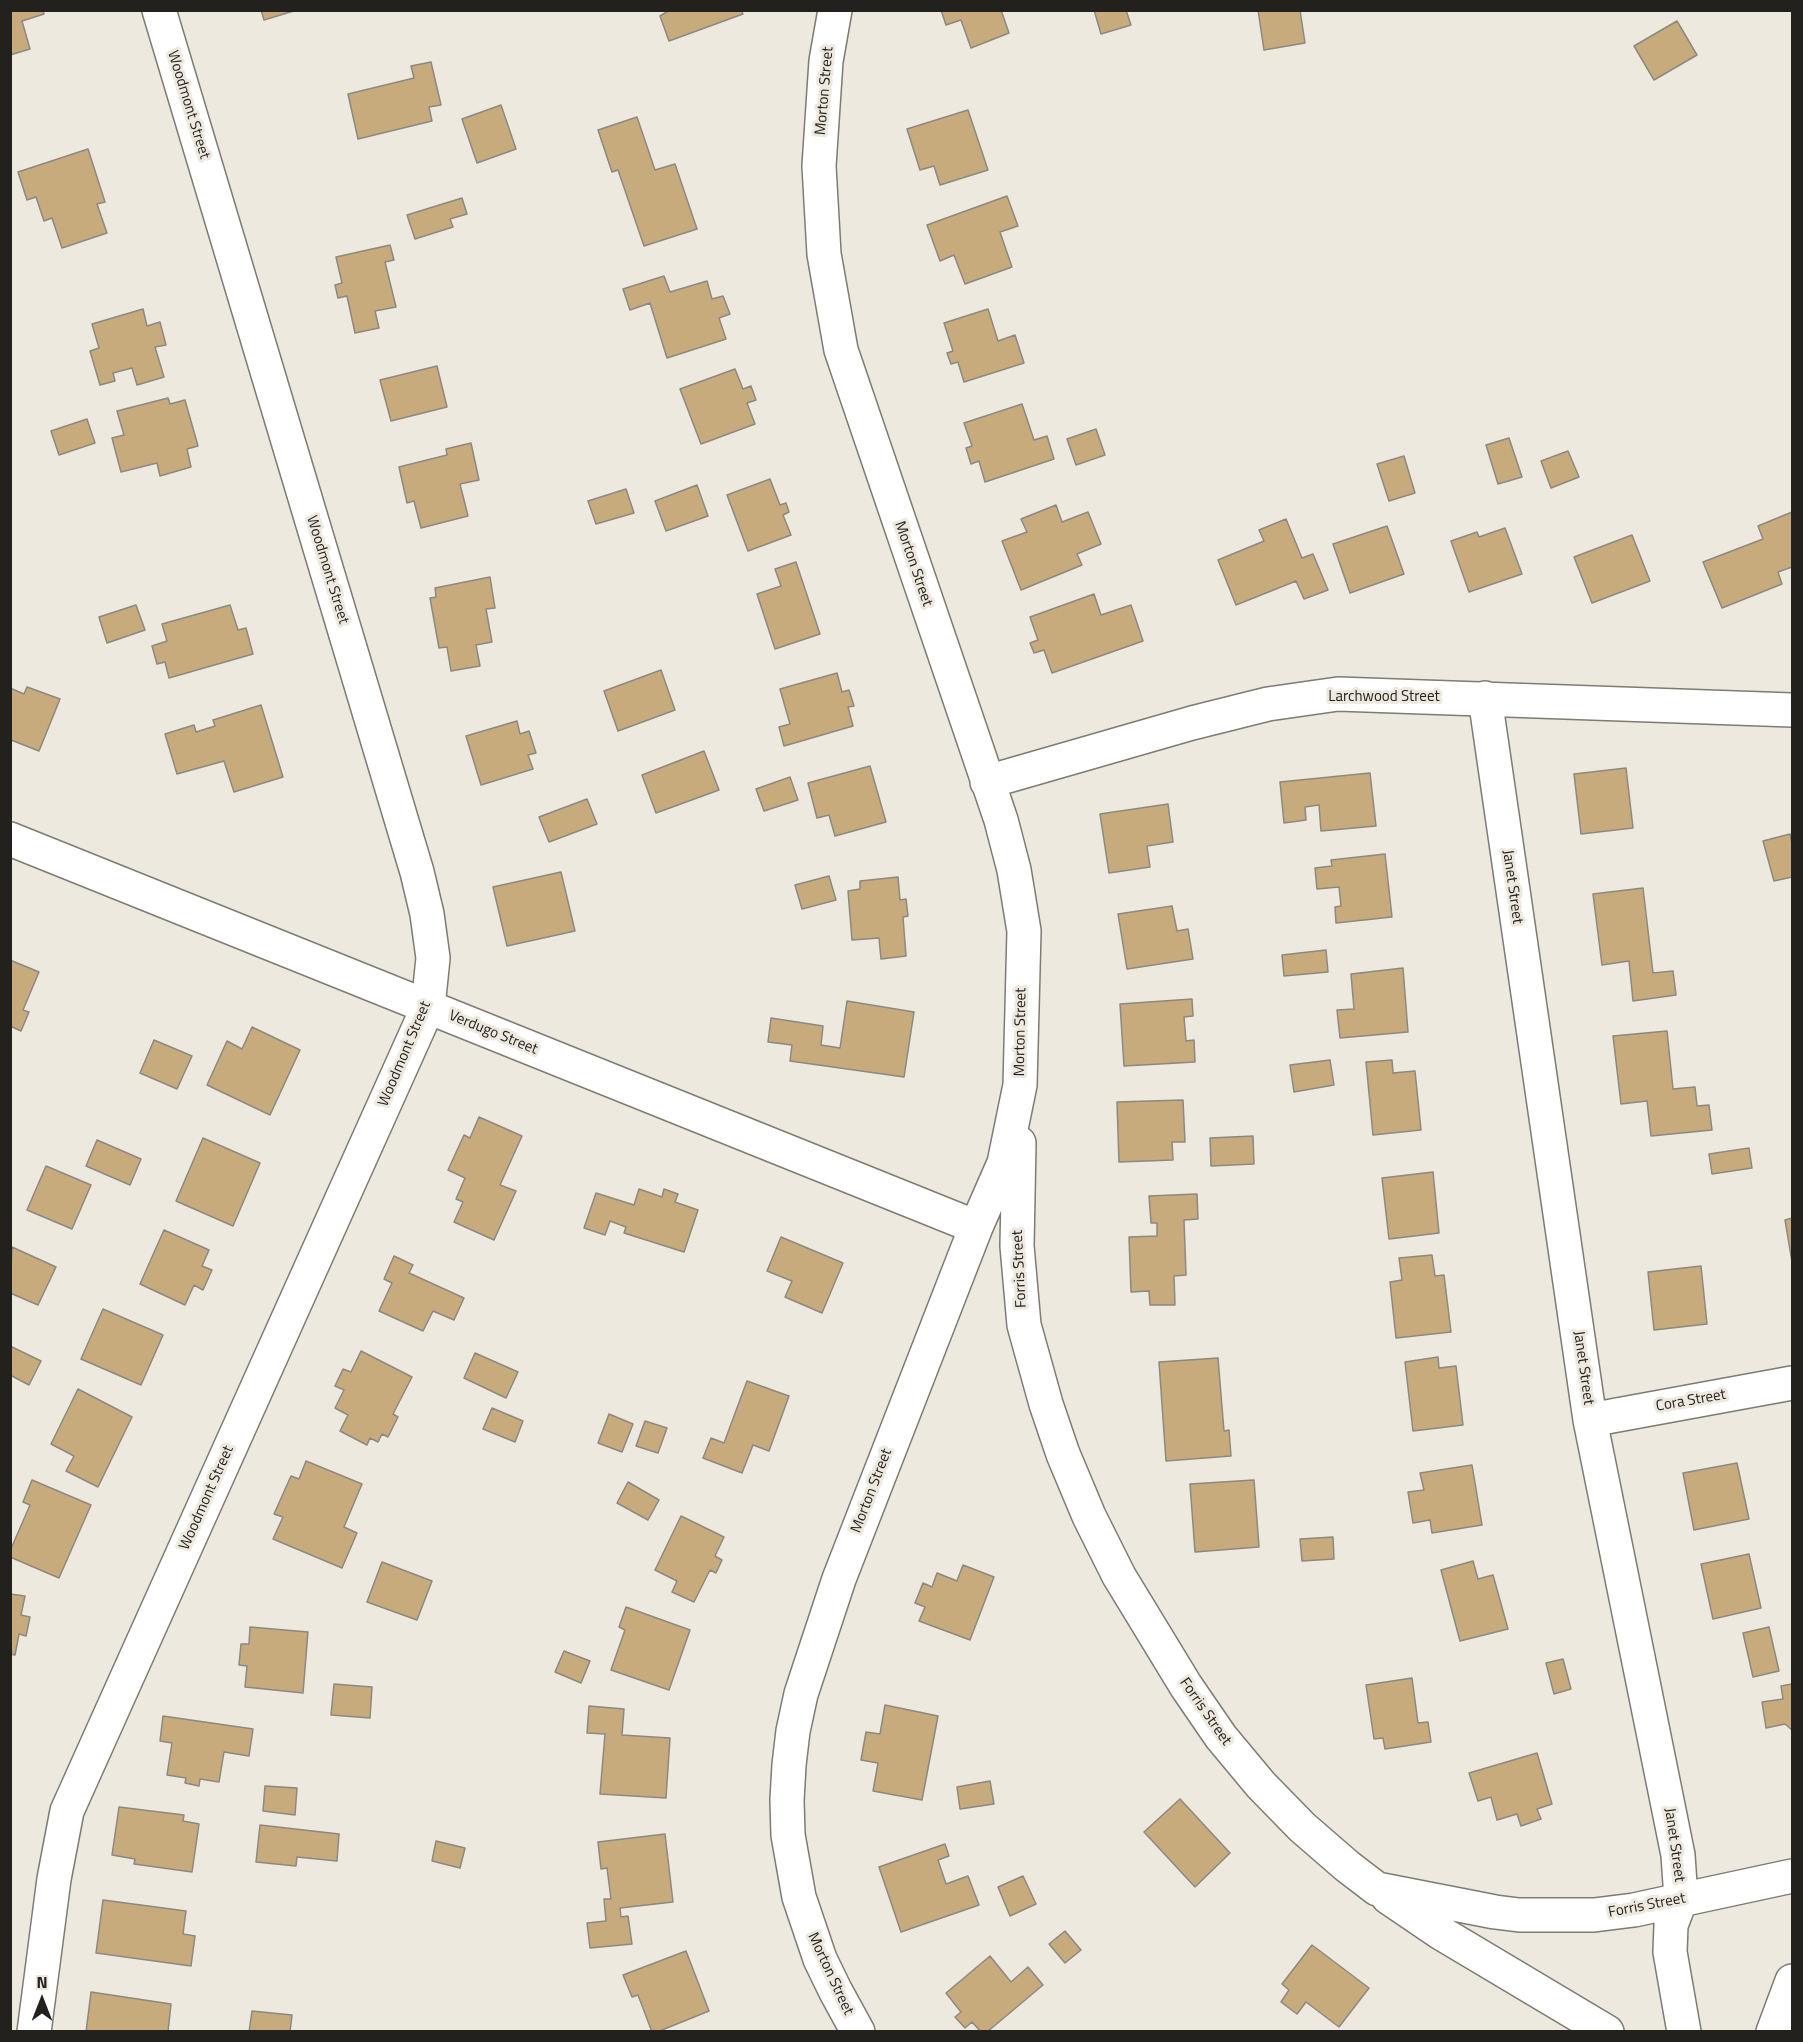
<!DOCTYPE html>
<style>
body{margin:0}
#map{position:relative;width:1803px;height:2042px;overflow:hidden;background:#eee9df;font-family:"Titillium Web",sans-serif}
canvas{display:block}
.frame{position:absolute;inset:0;border:12px solid #23211e;pointer-events:none}
.north{position:absolute;left:12px;top:1970px;width:60px;height:60px;-webkit-text-stroke:4px #eee9df;paint-order:stroke;rotate:0deg;font-size:16px;font-weight:700;line-height:24px;text-align:center;color:#23211e}
.north::after{content:'';display:block;margin:auto;width:21px;height:27px;background:#23211e;clip-path:polygon(50% 0,100% 100%,50% 72%,0 100%)}
</style>
<div id="map">
<canvas width="1803" height="2042"></canvas>
<div class="frame"></div>
<div class="north">N</div>
</div>
<script>
const ctx = document.querySelector('canvas').getContext('2d');
ctx.lineJoin = 'round';
function fill(path, color) {
  ctx.fillStyle = color;
  ctx.fill(path, 'evenodd');
}
function stroke(path, color, width, dash) {
  ctx.strokeStyle = color;
  ctx.lineWidth = width;
  ctx.lineCap = dash ? 'butt' : 'round';
  ctx.setLineDash(dash || []);
  ctx.stroke(path);
}
function write(font, color, halo, rows, align = 'center') {
  ctx.font = font + ' "Titillium Web",sans-serif';
  ctx.lineWidth = 6;
  ctx.setLineDash([]);
  ctx.textBaseline = 'middle';
  ctx.strokeStyle = halo;
  ctx.fillStyle = color;
  for (const [text, x, y, turn = 0] of rows) {
    ctx.save();
    ctx.translate(x, y);
    ctx.rotate((+turn || 0) * Math.PI / 180);
    ctx.textAlign = isNaN(turn) ? turn : align;
    if (halo) ctx.strokeText(text, 0, 0);
    ctx.fillText(text, 0, 0);
    ctx.restore();
  }
}
const building = new Path2D(`
 M10 10H43L44 14 22 21 30 49 10 55Z
 M261 10H297L264 20Z
 M670 10H741L743 14 669 41 660 16Z
 M941 10H1001L1009 33 971 48 961 20 946 25Z
 M1094 10H1126L1131 25 1101 34Z
 M1258 10H1300L1305 43 1264 50Z
 M1677 21 1697 55 1654 80 1634 46Z
 M431 62 441 105 429 107 432 121 358 139 348 94 414 78 411 66Z
 M501 105 516 149 477 163 462 119Z
 M968 110 988 170 940 185 934 166 920 170 907 129Z
 M637 117 655 170 675 164 697 229 644 246 618 170 612 172 598 130Z
 M88 149 105 202 97 204 107 233 62 248 52 218 44 221 36 197 27 200 18 172Z
 M1007 196 1018 226 1000 232 1012 267 965 284 954 255 940 261 927 225Z
 M462 198 467 214 450 219 453 227 415 239 407 215Z
 M390 245 394 260 385 262 396 307 375 311 379 328 355 333 347 296 338 298 335 285 342 283 336 257Z
 M664 276 670 292 707 281 712 299 723 296 730 314 719 318 726 339 667 358 650 303 630 310 623 289Z
 M143 309 147 326 160 322 166 345 155 347 164 377 137 385 132 368 113 373 115 381 100 385 90 351 99 348 92 324Z
 M988 309 998 341 1015 335 1024 363 964 382 958 362 951 364 947 353 953 351 944 323Z
 M437 366 447 407 391 421 380 380Z
 M735 369 743 389 751 386 756 400 747 403 755 424 701 444 680 389Z
 M168 398 170 404 185 400 198 446 187 449 191 467 160 476 157 463 121 472 112 438 124 435 117 411Z
 M1022 404 1034 440 1047 436 1054 459 985 482 979 461 971 464 966 448 972 446 964 423Z
 M87 419 95 443 59 455 51 431Z
 M1096 429 1105 455 1076 465 1067 439Z
 M1509 438 1522 477 1498 484 1486 445Z
 M471 443 479 480 460 484 468 516 421 528 414 501 407 503 399 467 447 455 446 449Z
 M1568 451 1579 477 1551 488 1541 461Z
 M1404 456 1415 493 1389 501 1377 464Z
 M770 479 780 505 786 503 789 512 783 515 791 535 748 551 727 495Z
 M697 485 708 516 666 531 655 501Z
 M626 489 634 513 596 524 588 501Z
 M1056 505 1062 522 1088 512 1101 544 1077 554 1082 565 1021 590 1002 541 1027 532 1021 519Z
 M1792 512V567L1778 572 1782 584 1722 608 1703 562 1763 539 1758 526Z
 M1286 519 1302 558 1313 554 1328 590 1304 599 1296 581 1236 605 1218 560 1264 541 1259 530Z
 M1387 526 1404 574 1350 593 1333 544Z
 M1505 528 1522 574 1469 592 1451 541 1477 532 1479 537Z
 M1632 535 1650 581 1592 603 1574 557Z
 M796 562 820 634 775 649 757 594 781 586 775 569Z
 M490 577 495 608 486 609 492 642 476 645 480 666 451 671 447 647 439 648 430 598 436 597 435 588Z
 M1094 594 1101 615 1131 605 1143 641 1052 673 1044 650 1034 653 1030 643 1038 640 1030 617Z
 M136 605 145 630 107 643 99 617Z
 M230 605 238 630 246 628 253 654 169 678 165 662 157 664 152 646 167 641 162 624Z
 M661 670 675 710 618 731 604 691Z
 M837 673 842 692 849 690 854 706 848 707 853 726 784 746 779 727 790 724 780 689Z
 M27 687 60 699 39 751 11 740 10 742V688L24 694Z
 M261 705 283 777 234 792 224 761 177 774 165 734 194 725 196 732 215 726 213 720Z
 M517 721 520 734 529 731 536 753 528 755 533 769 481 785 466 736Z
 M704 751 719 790 656 813 642 775Z
 M870 766 886 822 835 836 829 815 817 818 808 783Z
 M1626 768 1633 828 1581 834 1574 774Z
 M1370 773 1376 826 1321 831 1319 805 1305 807 1306 820 1284 823 1280 782Z
 M790 777 798 800 764 811 756 789Z
 M587 799 597 824 549 842 539 817Z
 M1168 804 1173 842 1147 846 1150 867 1109 873 1100 814Z
 M1790 834 1792 844V879V877L1774 881 1763 841Z
 M1385 854 1392 917 1336 923 1335 907 1341 906 1339 887 1317 889 1315 868 1332 866 1331 860Z
 M561 872 575 931 507 946 493 887Z
 M829 876 836 900 802 909 795 885Z
 M898 877 900 900 906 899 908 916 903 917 906 956 881 959 879 938 852 940 848 891 860 889V881Z
 M1643 888 1653 973 1673 971 1676 995 1633 1001 1629 961 1602 965 1593 894Z
 M1172 906 1177 931 1188 929 1193 959 1127 969 1118 914Z
 M1326 950 1328 972 1284 976 1282 955Z
 M10 960 39 972 23 1010 29 1012 21 1031 10 1026Z
 M1403 968 1408 1032 1340 1038 1337 1010 1354 1009 1351 974Z
 M1192 999 1193 1016 1184 1017 1186 1041 1194 1040 1195 1062 1124 1066 1120 1004Z
 M847 1001 914 1012 904 1077 790 1061 792 1045 768 1042 771 1018 823 1026 821 1045 840 1048Z
 M252 1027 300 1050 270 1115 207 1085 227 1041 242 1049Z
 M1667 1031 1673 1089 1695 1087 1697 1106 1709 1105 1712 1130 1651 1136 1647 1101 1621 1104 1613 1036Z
 M154 1040 192 1056 177 1089 140 1073Z
 M1330 1060 1334 1085 1294 1092 1290 1065Z
 M1392 1060 1393 1073 1415 1071 1421 1130 1373 1135 1366 1062Z
 M1183 1100 1185 1142H1172L1173 1160 1119 1162 1117 1102Z
 M479 1117 522 1136 500 1185 516 1191 494 1240 454 1222 463 1202 456 1199 465 1178 448 1170 464 1135 470 1138Z
 M1253 1136 1254 1164 1211 1166 1210 1138Z
 M203 1138 260 1163 233 1226 176 1201Z
 M97 1140 141 1159 130 1185 86 1166Z
 M1749 1148 1752 1168 1712 1174 1709 1154Z
 M46 1166 91 1185 72 1229 27 1210Z
 M1433 1172 1439 1233 1389 1239 1382 1178Z
 M639 1189 662 1197 664 1189 678 1194 675 1202 698 1210 684 1252 624 1233 626 1227 610 1221 605 1235 584 1228 596 1193 634 1205Z
 M1197 1194 1198 1219 1184 1220 1186 1275 1174 1276 1175 1305H1150L1149 1291 1131 1292 1129 1237 1157 1236V1223H1151L1149 1196Z
 M1792 1218V1262L1785 1220Z
 M164 1230 209 1250 202 1266 212 1270 203 1290 194 1285 185 1305 140 1284Z
 M781 1237 843 1263 822 1313 785 1297 792 1281 767 1271Z
 M12 1247 56 1267 38 1305 10 1293Z
 M1432 1255 1435 1276 1444 1275 1451 1332 1396 1338 1390 1282 1402 1280 1399 1258Z
 M394 1256 413 1265 409 1273 464 1298 454 1320 433 1311 423 1331 379 1311 392 1283 384 1279Z
 M1701 1266 1707 1324 1654 1330 1648 1272Z
 M103 1309 163 1335 141 1385 81 1359Z
 M10 1346 41 1361 29 1385 10 1375Z
 M361 1351 412 1377 393 1414 398 1417 388 1437 382 1434 378 1442 370 1438 367 1445 340 1431 348 1415 335 1408 344 1390 335 1386 343 1369 351 1372Z
 M475 1353 518 1372 506 1398 464 1378Z
 M1438 1357 1439 1368 1456 1366 1463 1425 1413 1431 1405 1362Z
 M1218 1358 1224 1431 1229 1430 1231 1456 1166 1461 1159 1362Z
 M747 1381 789 1396 769 1451 753 1445 742 1473 703 1458 711 1438 724 1443Z
 M78 1389 132 1417 98 1487 66 1471 74 1456 51 1444Z
 M492 1408 523 1421 515 1442 483 1429Z
 M609 1414 633 1424 622 1452 598 1443Z
 M645 1421 667 1428 658 1453 636 1446Z
 M306 1461 362 1484 344 1527 357 1533 342 1568 273 1539 283 1517 274 1514 291 1476 299 1479Z
 M1737 1463 1749 1519 1694 1530 1683 1473Z
 M1472 1465 1482 1525 1432 1533 1430 1520 1413 1523 1408 1492 1424 1490 1420 1473Z
 M32 1480 91 1505 59 1578 10 1557V1551L30 1505 23 1502Z
 M1254 1480 1259 1547 1195 1552 1190 1484Z
 M628 1482 659 1500 648 1520 617 1503Z
 M681 1516 724 1537 715 1556 722 1560 716 1573 710 1570 694 1602 672 1592 677 1581 655 1570Z
 M1333 1537 1334 1559 1302 1561 1300 1539Z
 M1749 1554 1761 1608 1713 1619 1701 1564Z
 M1473 1561 1478 1579 1493 1575 1508 1629 1460 1641 1441 1570Z
 M382 1562 432 1581 417 1620 367 1602Z
 M963 1565 994 1577 970 1640 919 1621 925 1607 915 1603 923 1583 932 1587 937 1573 957 1581Z
 M10 1594 25 1596 21 1615 30 1617 26 1636 19 1634 15 1655 10 1654Z
 M626 1607 690 1630 669 1690 611 1670 625 1630 619 1627Z
 M250 1627 308 1632 303 1693 245 1687 247 1666 239 1665 241 1644H249Z
 M1769 1627 1779 1671 1753 1677 1743 1633Z
 M564 1651 590 1661 581 1683 555 1672Z
 M1563 1659 1571 1689 1554 1694 1546 1663Z
 M1412 1678 1418 1723 1428 1722 1431 1742 1385 1749 1383 1738 1374 1739 1366 1685Z
 M334 1684 372 1687 370 1718 331 1715Z
 M1792 1684V1730L1785 1724 1766 1728 1762 1702 1783 1699 1781 1686Z
 M885 1705 938 1716 922 1800 873 1791 878 1763 861 1760 866 1732 880 1734Z
 M589 1706 624 1709 622 1735 670 1738 666 1798 600 1794 605 1734 587 1733Z
 M163 1716 253 1729 249 1756 224 1752 219 1782 200 1779 199 1786 185 1783 186 1778 167 1775 172 1743 160 1741Z
 M1537 1753 1552 1804 1537 1809 1541 1819 1521 1826 1517 1814 1497 1820 1491 1797 1478 1801 1469 1773Z
 M990 1781 994 1804 960 1809 957 1787Z
 M265 1786 297 1788 295 1815 263 1811Z
 M1180 1799 1230 1853 1195 1887 1144 1832Z
 M119 1807 184 1815 183 1821 199 1824 192 1872 134 1864 135 1859 112 1855Z
 M260 1825 339 1834 337 1861 297 1857 296 1866 256 1862Z
 M665 1834 673 1902 620 1908 621 1917 628 1916 632 1944 590 1948 587 1923 606 1921 604 1899H611L607 1868 601 1869 598 1842Z
 M436 1841 465 1848 460 1868 432 1861Z
 M945 1844 949 1856 938 1860 946 1884 968 1876 979 1905 901 1932 879 1867Z
 M1023 1876 1036 1904 1010 1916 998 1887Z
 M103 1900 186 1911 183 1934 195 1936 191 1966 96 1953Z
 M1065 1931 1081 1950 1065 1963 1049 1944Z
 M1312 1945 1369 1988 1339 2027 1306 2002 1297 2014 1281 2002 1289 1990 1282 1984Z
 M686 1951 709 2011 657 2032H652L638 1995 632 1997 623 1975Z
 M990 1956 1011 1982 1028 1967 1043 1985 987 2032H981L972 2022 965 2028 955 2017 961 2012 946 1993Z
 M91 1992 171 2004 168 2032H86Z
 M252 2011 292 2015 290 2032H249Z`);
const minor = new Path2D(`
 M835 10 826 61 819 166 824 254 841 350 1001 820 1014 870 1024 931 1020 1085 1004 1163 976 1227 839 1579 801 1694 793 1731 789 1765 787 1800 788 1835 799 1897 820 1959 835 1990 858 2032
 M1485 698 1590 1420 1678 1855 1681 1899 1671 1925 1670 1952 1684 2032
 M987 782 1192 723 1268 704 1338 694 1792 710
 M10 839 976 1227
 M1019 1143 1017 1246 1024 1325 1046 1404 1063 1454 1089 1516 1119 1576 1186 1686 1221 1737 1261 1785 1302 1827 1347 1866 1377 1889 1495 1912 1519 1915H1594L1634 1910 1792 1876
 M1590 1420 1792 1383
 M1388 1897 1441 1933 1607 2032
 M34 2032 54 1879 67 1811 428 1007 433 958 427 914 417 872 159 10
 M1773 2032 1792 1981`);
const streetNames = [
 ["Morton Street",825,91,-85],
 ["Woodmont Street",188,105,73],
 ["Morton Street",913,564,71],
 ["Woodmont Street",327,570,73],
 ["Larchwood Street",1384,697],
 ["Janet Street",1512,887,82],
 ["Morton Street",1021,1032,-89],
 ["Verdugo Street",493,1033,22],
 ["Woodmont Street",405,1054,-67],
 ["Forris Street",1020,1269,-93],
 ["Janet Street",1583,1368,82],
 ["Cora Street",1691,1401,-10],
 ["Morton Street",872,1491,-69],
 ["Woodmont Street",207,1498,-66],
 ["Forris Street",1205,1712,55],
 ["Janet Street",1674,1845,82],
 ["Forris Street",1647,1906,-11],
 ["Morton Street",830,1974,65]
];
fill(building, '#c7ab7d');
stroke(building, '#8d8880', 1.5);
stroke(minor, '#7f7a72', 36);
stroke(minor, '#fff', 33);
write('15px', '#23211e', '#eee9df', streetNames);
</script>
